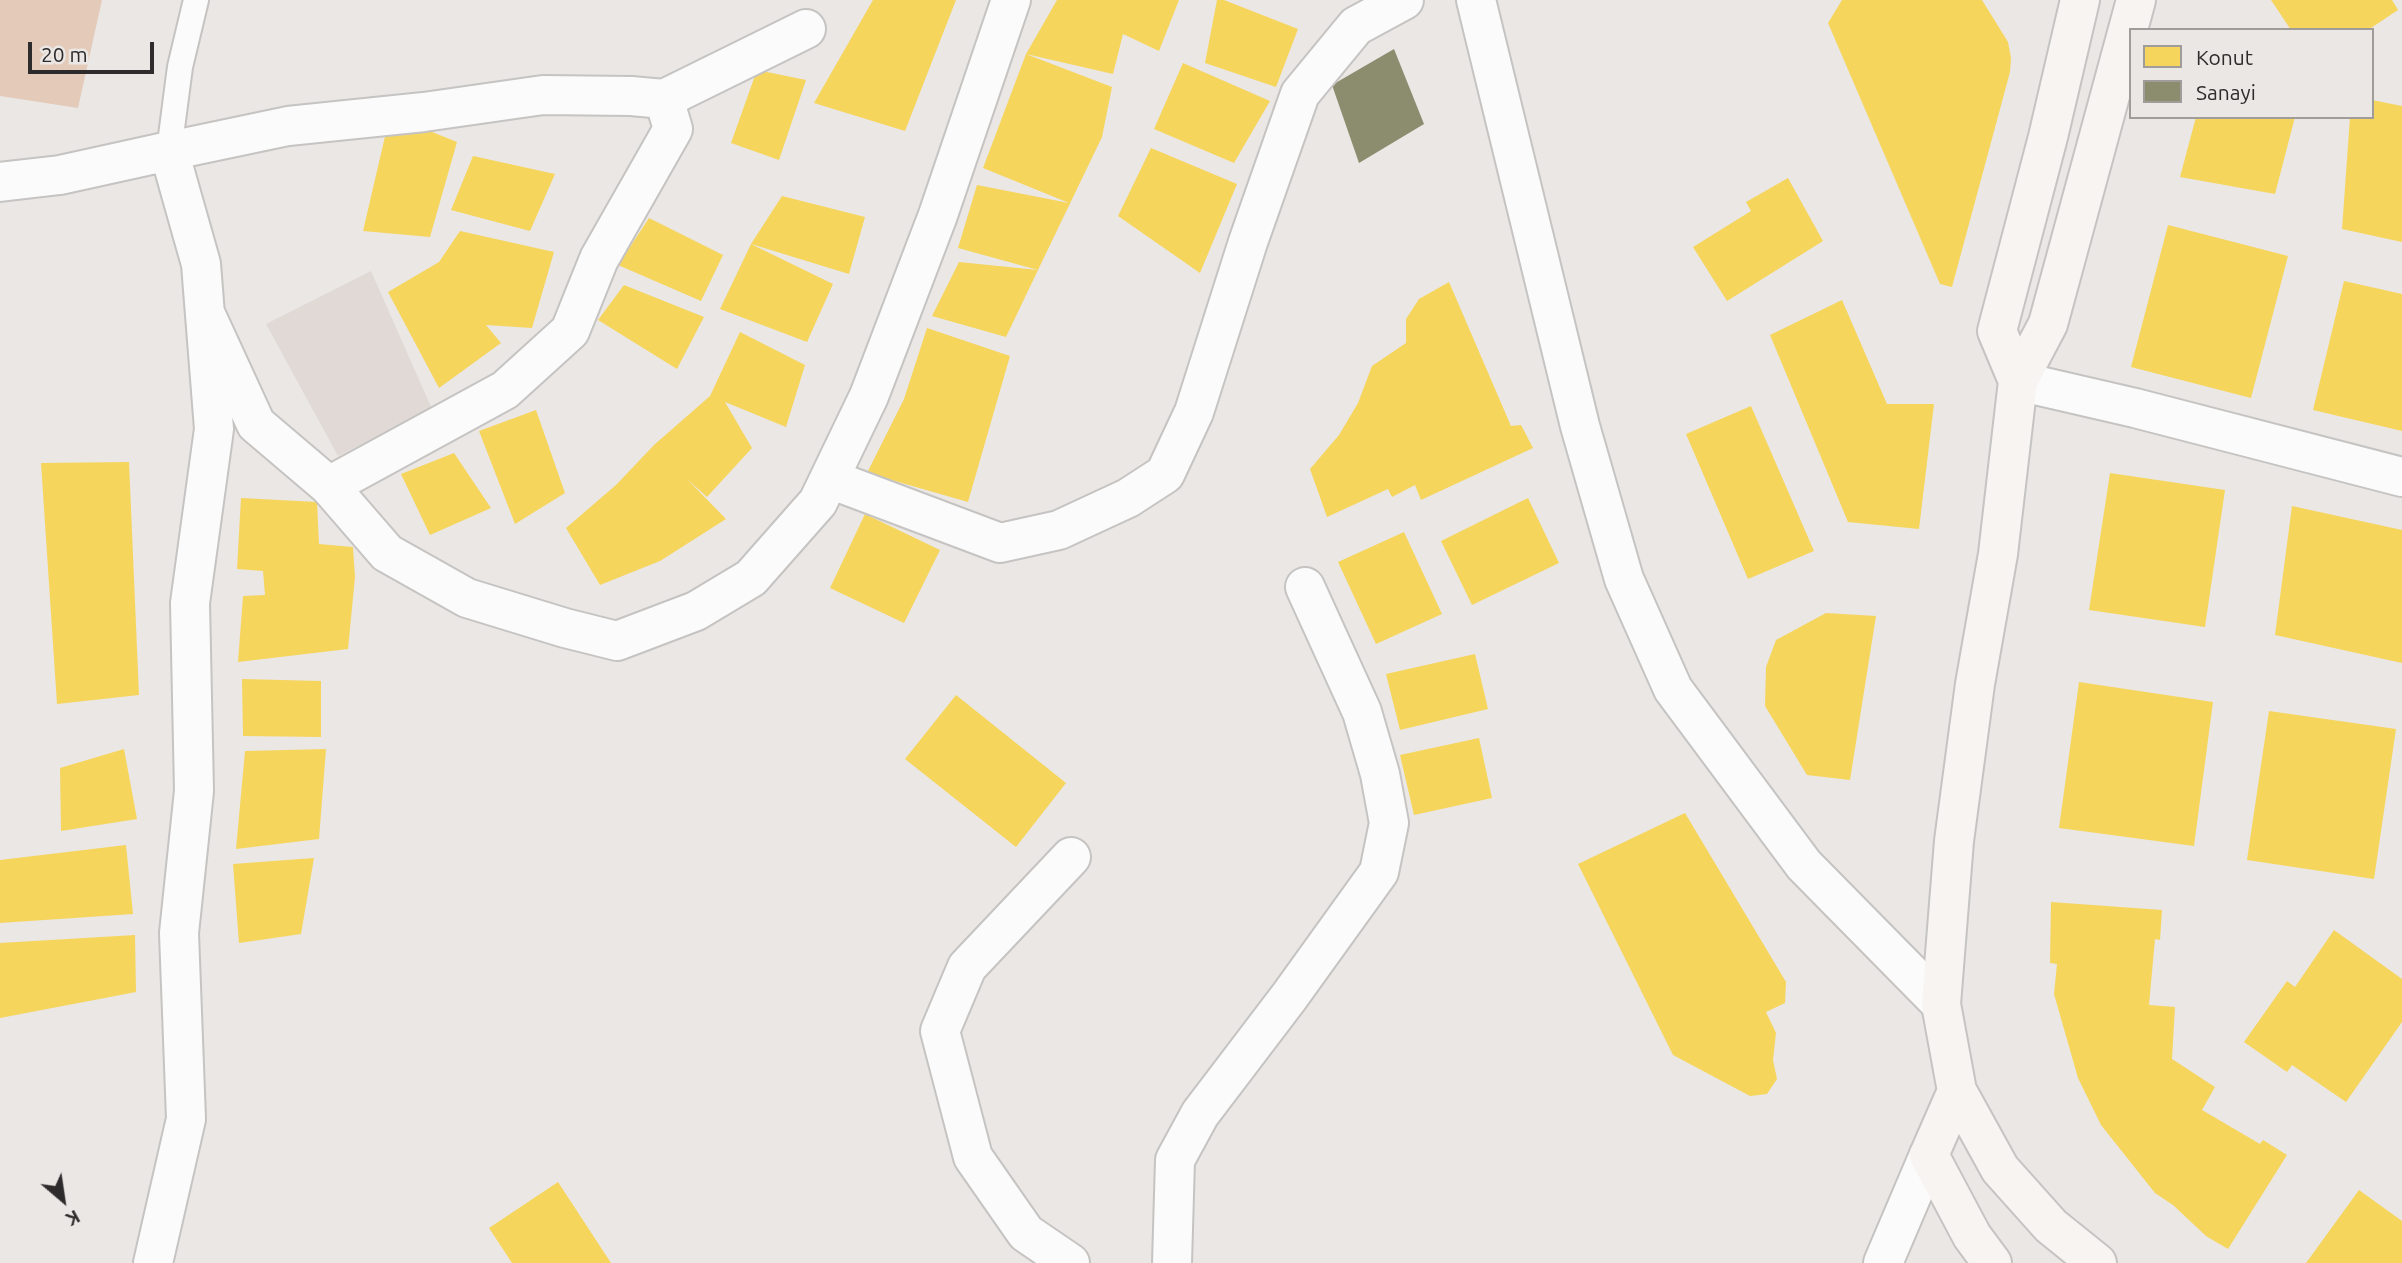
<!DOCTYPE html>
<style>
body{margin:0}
#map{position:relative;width:2402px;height:1263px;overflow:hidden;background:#eae7e5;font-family:Ubuntu,sans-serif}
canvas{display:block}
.legend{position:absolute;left:2129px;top:28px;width:245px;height:91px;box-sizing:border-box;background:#ebe7e4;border:2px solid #9f9c9a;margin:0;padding:9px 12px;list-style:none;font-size:21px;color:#2d2b2b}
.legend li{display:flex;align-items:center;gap:14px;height:35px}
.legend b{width:35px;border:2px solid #9f9c9a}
.north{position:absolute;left:28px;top:1165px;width:70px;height:70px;-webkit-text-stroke:5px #ebe7e4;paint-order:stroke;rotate:151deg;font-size:19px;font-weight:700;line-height:28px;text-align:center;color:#2d2b2b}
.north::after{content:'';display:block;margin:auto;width:24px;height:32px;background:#2d2b2b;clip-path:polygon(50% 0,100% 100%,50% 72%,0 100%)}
.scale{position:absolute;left:28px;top:42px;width:126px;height:32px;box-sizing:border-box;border:4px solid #2d2b2b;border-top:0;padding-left:9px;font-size:21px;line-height:24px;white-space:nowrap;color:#2d2b2b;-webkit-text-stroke:5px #ebe7e4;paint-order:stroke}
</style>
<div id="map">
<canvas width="2402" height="1263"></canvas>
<ul class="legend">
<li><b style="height:19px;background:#f6d55c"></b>Konut</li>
<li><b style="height:19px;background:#8c8c6e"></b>Sanayi</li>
</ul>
<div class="north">K</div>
<div class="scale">20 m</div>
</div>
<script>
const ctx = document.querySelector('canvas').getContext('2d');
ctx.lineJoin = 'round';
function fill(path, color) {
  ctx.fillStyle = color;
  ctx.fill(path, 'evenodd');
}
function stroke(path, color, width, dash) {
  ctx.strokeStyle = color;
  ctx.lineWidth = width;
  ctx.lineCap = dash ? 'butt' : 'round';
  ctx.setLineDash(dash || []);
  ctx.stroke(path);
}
const built = new Path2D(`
 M371 271 432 409 338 456 266 324Z`);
const green = new Path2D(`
 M0 0H102L78 108 0 96Z`);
const homes = new Path2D(`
 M873 0H956L905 131 814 103Z
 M1057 0H1179L1159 51 1123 34 1113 74 1026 54 1112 87 1102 137 1038 270 958 248 977 185 1069 203 983 168 1026 54Z
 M1217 0H1224L1298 29 1276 87 1205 63Z
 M1842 0H1982L2008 42 2011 58 2010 72 1952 287 1940 284 1828 23Z
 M2271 0H2392L2398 10 2368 30H2291Z
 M1183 63 1270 101 1234 163 1154 129Z
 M757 70 806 80 779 160 731 143Z
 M2372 100 2402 106V242L2342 229 2350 117H2372Z
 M390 115 457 142 430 237 363 231Z
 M2196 117H2295L2275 194 2180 177Z
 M1151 148 1237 184 1200 273 1118 216Z
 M473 156 555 174 530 231 451 210Z
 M1788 178 1823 241 1727 301 1693 247 1751 211 1746 202Z
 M782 196 865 217 849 274 751 244Z
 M649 218 723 255 701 301 618 265Z
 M2168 225 2288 256 2251 398 2131 367Z
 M460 231 554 252 532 328 486 325 501 343 439 388 388 292 439 262Z
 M751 244 833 284 807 342 720 309Z
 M959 262 1038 270 1006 337 932 316Z
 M2344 281 2402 294V431L2313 410Z
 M1449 282 1511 426 1521 425 1533 448 1421 500 1415 485 1392 497 1388 489 1327 517 1310 469 1339 435 1358 403 1372 366 1406 343V319L1419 299Z
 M624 285 704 317 677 369 598 320Z
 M1842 300 1887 404H1934L1919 529 1848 522 1770 335Z
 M927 328 1010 356 968 502 867 473 904 399Z
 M740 332 805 365 786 427 725 402 752 448 707 497 687 479 726 519 660 561 600 585 566 528 616 485 654 445 710 396Z
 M1751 406 1814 551 1748 579 1686 434Z
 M536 410 565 493 515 524 479 431Z
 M454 453 491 508 430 535 401 474Z
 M129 462 139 695 57 704 41 463Z
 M2110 473 2225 490 2205 627 2089 610Z
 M241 498 317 502 319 544 353 547 355 577 348 649 238 662 243 596 265 595 263 571 237 569Z
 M1528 498 1559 563 1472 605 1441 541Z
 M2292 506 2402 530V663L2275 635Z
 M865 514 940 550 904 623 830 588Z
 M1404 532 1442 614 1376 644 1338 562Z
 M1826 613 1876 616 1850 780 1807 775 1765 706 1766 667 1776 640Z
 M1475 654 1488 709 1400 730 1386 674Z
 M242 679 321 681V737L243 736Z
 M2079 682 2213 702 2194 846 2059 828Z
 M956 695 1066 783 1016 847 905 759Z
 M2269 711 2396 729 2374 879 2247 860Z
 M1479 738 1492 798 1414 815 1400 755Z
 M124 749 137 819 61 831 60 768Z
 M326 749 319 839 236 849 245 751Z
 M1685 813 1786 982 1785 1003 1766 1012 1776 1033 1773 1060 1777 1079 1767 1094 1750 1096 1673 1055 1578 864Z
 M126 845 133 914 0 923V860Z
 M314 858 301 934 239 943 233 864Z
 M2051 902 2162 910 2160 940 2155 939 2149 1005 2175 1007 2172 1059 2215 1087 2202 1110 2260 1144 2263 1140 2287 1155 2228 1249 2206 1236 2173 1205 2155 1193 2101 1125 2078 1078 2054 994 2057 964 2050 963Z
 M2334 930 2402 979V1022L2346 1102 2292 1065 2287 1072 2244 1042 2287 981 2295 987Z
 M135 935 136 992 0 1018V943Z
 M558 1182 611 1263H512L489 1228Z
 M2359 1190 2402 1221V1263H2306Z`);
const industry = new Path2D(`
 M1394 49 1424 124 1359 163 1332 85Z`);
const service = new Path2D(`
 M169 151 180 67 196 0`);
const minor = new Path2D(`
 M664 99 806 29
 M169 151 288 126 424 112 543 95 631 96 664 99 673 129 599 259 570 331 505 390 329 486
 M2018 381 2135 408 2402 477
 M830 479 1000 543 1059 530 1128 498 1165 474 1194 412 1248 242 1300 94 1356 26 1404 0
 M1070 1263 1026 1233 973 1157 940 1031 967 967 1071 857
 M1172 1263 1175 1160 1200 1114 1289 997 1379 872 1389 823 1380 774 1362 712 1305 587
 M1883 1263 1929 1155`);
const tertiary = new Path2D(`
 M1476 0 1580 426 1624 579 1673 689 1804 865 1941 1004
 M0 182 60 175 169 151 201 264 214 429 190 603 194 791 179 933 186 1119 153 1263
 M205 313 256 424 329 486 387 553 467 598 565 628 617 641 696 611 751 578 818 502 869 396 938 215 1011 0`);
const secondary = new Path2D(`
 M2018 381 1997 331 2048 137 2080 0
 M1957 1091 1941 1004 1954 841 1975 684 1998 554 2018 381 2048 324 2136 0
 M1992 1263 1972 1236 1929 1155 1957 1091 2000 1169 2051 1226 2097 1263`);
fill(built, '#e1d9d5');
fill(green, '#e4cab8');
fill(homes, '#f6d55c');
fill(industry, '#8c8c6e');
stroke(service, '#c5c4c2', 28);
stroke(minor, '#c5c4c2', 42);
stroke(tertiary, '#c5c4c2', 42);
stroke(secondary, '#c5c4c2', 42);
stroke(service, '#fcfbfb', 24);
stroke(minor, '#fcfbfb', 38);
stroke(tertiary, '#fcfbfb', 38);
stroke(secondary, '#f7f4f2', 38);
</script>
